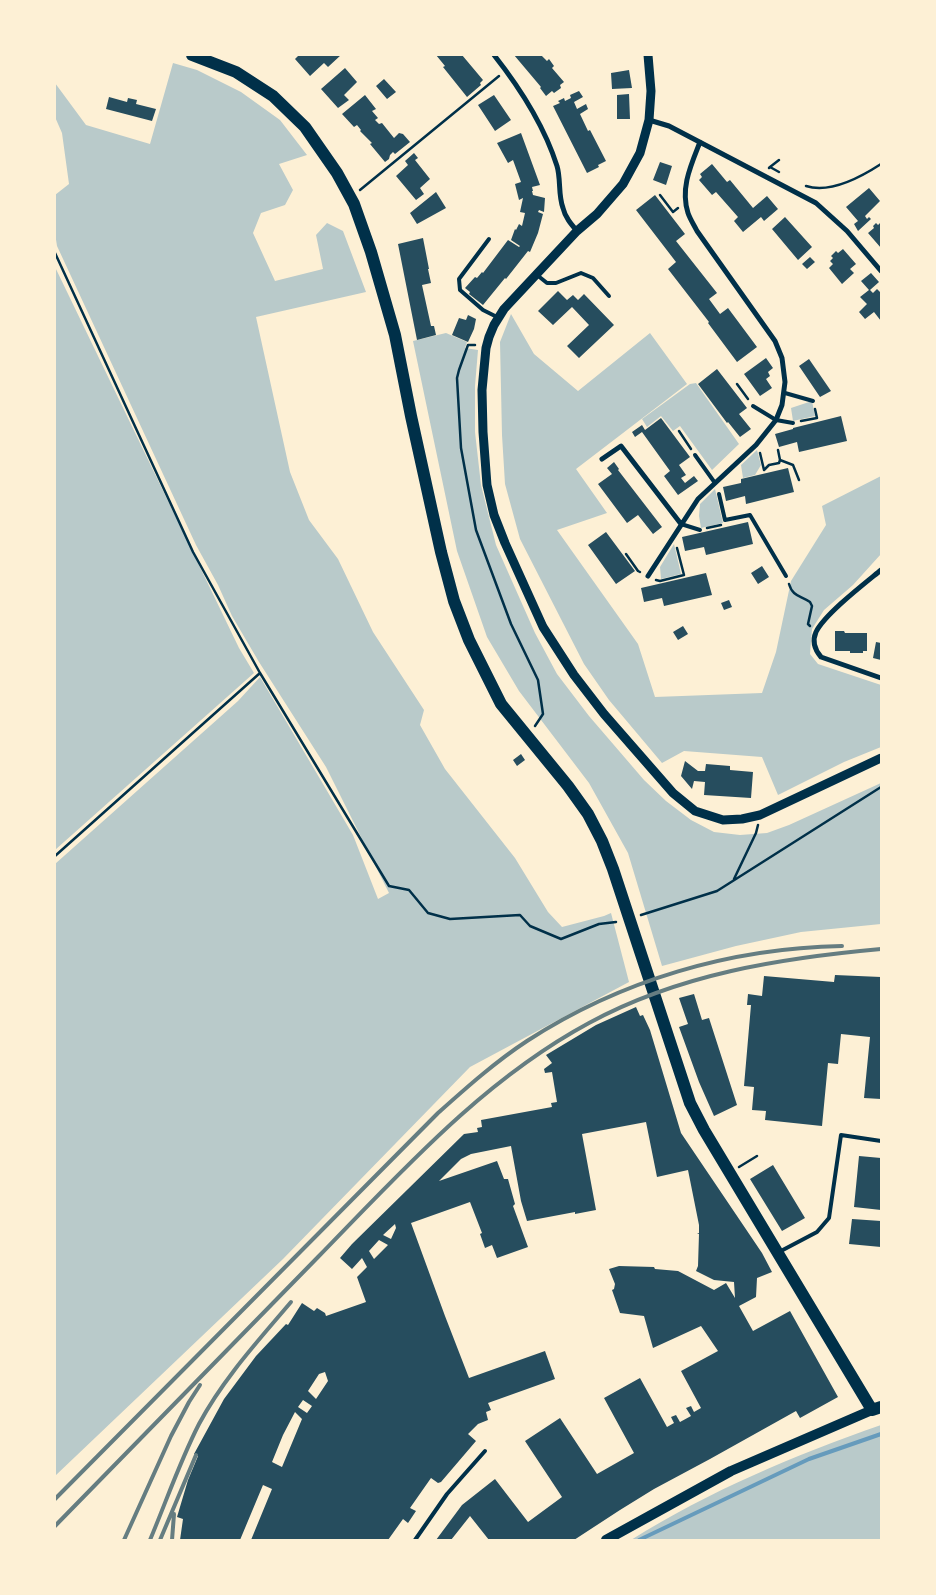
<!DOCTYPE html>
<style>
body{margin:0}
#map{position:relative;width:936px;height:1595px;overflow:hidden;background:#fdf0d5;font-family:"Fira Sans",sans-serif}
canvas{display:block}
.frame{position:absolute;inset:0;border:56px solid #fdf0d5;pointer-events:none}
</style>
<div id="map">
<canvas width="936" height="1595"></canvas>
<div class="frame"></div>
</div>
<script>
const ctx = document.querySelector('canvas').getContext('2d');
ctx.lineJoin = 'round';
function fill(path, color) {
  ctx.fillStyle = color;
  ctx.fill(path, 'evenodd');
}
function stroke(path, color, width, dash) {
  ctx.strokeStyle = color;
  ctx.lineWidth = width;
  ctx.lineCap = dash ? 'butt' : 'round';
  ctx.setLineDash(dash || []);
  ctx.stroke(path);
}
const green = new Path2D(`
 M173 63 197 70 241 92 280 120 307 155 279 164 293 190 285 205 261 213 253 233 275 281 323 269 316 235 327 223 343 231 366 292 256 317 290 472 309 520 338 559 373 632 424 710 420 725 445 769 515 858 548 912 562 927 604 916 611 913 629 982 470 1067 283 1259 55 1476V864L238 701 260 677 353 835 378 899 389 893 326 767 259 662 232 616 218 585 196 545 57 246 55 233V195L69 184 62 133 55 117V83L86 125 150 144Z
 M55 267 239 648 254 673 55 850Z
 M511 314 534 354 578 391 650 333 687 384 576 469 607 513 557 530 638 644 655 697 762 693 776 652 791 581 826 525 822 506 881 476V554L853 585 824 610 812 629 810 654 818 664 881 685V747L844 762 778 795 762 757 684 751 662 763 609 700 584 664 520 539 505 484 502 435 500 342Z
 M446 333 467 342 465 348 478 350 475 386V432L481 485 496 545 535 633 557 674 589 716 644 780 666 801 691 820 714 832 740 835 767 833 789 825 881 783V924L801 932 736 946 662 966 628 853 589 783 519 691 487 637 457 551 413 341Z
 M696 383 739 444 712 470 680 426 673 431 661 416 647 427 642 419 690 384Z
 M812 401 815 416 793 421 791 408Z
 M757 450 761 465 755 475 743 478 741 465Z
 M715 489 723 523 701 528 699 516 700 504Z
 M674 544 681 574 661 579 660 567Z
 M881 1425V1540H631C711 1490 793 1456 881 1425Z`);
const stream = new Path2D(`
 M639 1540 809 1459 881 1434`);
const building = new Path2D(`
 M299 55H341L328 67 324 63 310 76 295 59Z
 M436 55H462L483 80 480 83 481 85 467 97 443 67 445 66Z
 M514 55H541L547 61 549 59 554 66 552 68 564 82 560 85 561 88 554 93 552 91 546 96 540 88 541 87Z
 M345 68 357 82 344 95 349 100 338 108 321 89Z
 M629 70 632 88 612 89 611 73Z
 M384 79 396 92 387 99 376 86Z
 M579 91 583 97 574 102 577 109 586 104 588 109 580 114 588 131 590 130 606 161 598 165 599 167 587 173 553 106 560 103 558 101 564 98 565 101 571 98 570 95Z
 M629 94 630 119H617V95Z
 M365 95 376 109 372 111 378 118 375 120 379 124 382 123 394 138 399 133 403 134 410 142 395 154 393 152 390 155 389 159 385 162 370 144 372 143 360 131 361 130 357 125 354 127 342 114Z
 M494 95 511 120 495 131 478 105Z
 M109 97 127 102 128 98 137 100 136 104 156 109 152 121 106 109Z
 M521 133 540 185 532 187 533 191H532L533 195 545 198 544 212 539 210 538 212 543 214 538 233 530 252 528 251 506 279 505 278 483 305 469 294 470 292 465 288 475 277 477 278 482 272 483 273 508 240 519 247 520 246 511 240 515 229 516 230 519 224 522 226 525 213 520 212 523 198 519 200 515 184 521 182 513 160 508 163 497 143Z
 M414 153 418 158 415 160 430 179 420 188 424 194 416 200 396 176 408 165 405 161Z
 M660 162 672 166 666 185 653 180Z
 M712 164 727 182 730 180 753 208 767 196 778 209 764 221 761 217 743 232 734 221 738 217 716 192 712 195 699 180 702 177 700 174Z
 M869 188 880 201 865 216 867 219 869 217 871 219 858 231 854 224 858 221 846 207Z
 M436 192 446 208 417 224 410 213Z
 M655 195 685 234 676 241 717 293 709 299 720 314 728 308 757 347 737 362 708 323 709 322 668 269 676 262 636 210Z
 M785 217 812 247 798 260 772 229Z
 M881 222V248L868 233 874 228 873 226 876 223 878 225Z
 M423 238 429 269H428L431 283 422 285 431 326H434L436 335 417 340 398 244Z
 M843 249 856 264 850 269 854 273 842 284 829 268 833 264 830 261 833 258 831 256 836 251 838 253Z
 M810 257 815 262 807 269 802 264Z
 M871 273 879 282 870 290 873 293 877 289 881 293V321L874 312 865 319 859 312 867 304 860 297 869 290 861 281Z
 M558 291 567 300 573 295 578 300 584 294 614 325 579 358 567 346 589 325 572 307 553 325 538 311Z
 M468 315 476 319 474 329 468 342 452 335 459 318 466 320Z
 M766 358 773 368 768 372 770 376 766 379 772 388 760 396 744 374Z
 M809 359 831 391 820 397 799 366Z
 M717 369 747 408 739 414 751 429 740 437 728 422 727 423 698 384Z
 M841 416 847 441 799 452 797 442 779 447 775 434 793 429V428Z
 M661 418 690 457 679 465 686 475 681 478 685 483 694 476 698 481 678 495 664 476 670 471 642 432 635 437 632 432 642 425 645 430Z
 M614 462 619 469 618 470 662 527 653 534 638 515 627 523 598 484 612 474 607 468Z
 M788 468 794 492 746 504 745 496 726 501 723 487 741 483V479Z
 M748 522 753 544 706 555 704 547 685 551 682 537Z
 M606 532 635 571 616 584 588 545Z
 M762 566 769 577 758 584 751 573Z
 M706 573 712 595 664 606 662 598 644 602 641 588Z
 M729 600 732 607 724 610 721 603Z
 M683 626 688 634 678 640 673 632Z
 M835 631H844L845 633H867V651H863V653H850V651H835Z
 M876 642 881 643V660L873 658Z
 M521 754 525 760 517 766 513 760Z
 M685 761 698 771H705L706 764 730 766V770L753 772 751 798 704 795 705 782 694 781 692 789 681 776Z
 M835 975 881 977V1099L864 1098 870 1037 841 1034 838 1064 828 1063 822 1126 765 1120 766 1111 752 1110 754 1087 744 1086 751 1005H747L748 994 762 996 764 976 834 982Z
 M694 994 702 1020 709 1018 737 1105 714 1116 699 1082 679 1027 688 1024 679 998Z
 M636 1007 640 1016 643 1015 650 1030 681 1133 762 1253 772 1272 757 1278 756 1297 739 1306 753 1331 790 1311 838 1397 800 1418 796 1411 710 1459 654 1489 620 1510 574 1540H489L470 1516 451 1540H436L462 1505 495 1479 528 1522 562 1497 525 1441 560 1418 597 1474 634 1453 604 1398 640 1378 667 1427 674 1423 671 1417 676 1415 680 1422 691 1416 686 1408 691 1406 694 1412 701 1408 681 1371 718 1351 701 1326 653 1348 644 1316 620 1313 612 1290 614 1289 615 1284 609 1269 619 1266 654 1267 655 1269 678 1271 714 1290 726 1283 735 1298 734 1282 714 1280 696 1271 698 1266 699 1234H697L699 1233V1225L688 1170 657 1177 646 1122 582 1134 596 1210 575 1214V1212L527 1221 521 1201 511 1146 471 1154 461 1159 439 1181 497 1161 504 1179H508L515 1204 513 1206 528 1247 497 1258 492 1245 485 1248 480 1234 482 1233 470 1202 411 1223 445 1316 469 1378 545 1351 555 1379 488 1403 491 1410 486 1412 488 1420 478 1424 468 1434 476 1441 441 1482 438 1483 431 1478 410 1508 416 1511 408 1523 403 1519 388 1540H251L272 1489 263 1485 240 1540H180L183 1519 177 1517 188 1480 198 1456 194 1454 224 1399 256 1356 286 1324 288 1325 302 1303 314 1311 317 1308 325 1313 326 1316 366 1302 357 1277 367 1267 362 1258 352 1269 340 1258 352 1244 464 1134 478 1132 477 1128 482 1127 481 1120 552 1107 551 1103 557 1102 552 1072 545 1073 544 1069 552 1063 546 1055 596 1025ZM395 1224 396 1228 391 1239 383 1235ZM379 1240 388 1245 374 1259 369 1251ZM325 1372 328 1381 316 1399 308 1391 319 1374ZM303 1400 312 1406 307 1413 298 1407ZM295 1412 302 1419 282 1467 272 1462 283 1435Z
 M859 1156 881 1158V1210L854 1207Z
 M773 1165 805 1218 782 1231 750 1179Z
 M852 1219 881 1221V1247L849 1244Z`);
const path = new Path2D(`
 M770 167 779 160
 M769 168 770 167 779 172
 M806 186C830 194 861 177 881 164
 M360 190 499 76
 M660 195 673 212 678 208
 M55 253 193 552 260 673 389 886 409 890 428 913 450 919 520 915 530 926 561 939 599 924 616 922
 M475 345H468L459 370 457 378 461 448 476 530 511 624 538 680 543 714 535 726
 M737 384 748 399
 M801 421 817 418 815 409
 M679 431 691 449
 M778 450 780 460
 M760 453 764 470 769 465 779 463 780 460 793 465 799 480
 M707 528 721 525
 M626 554 638 571 640 572
 M656 580 660 581 684 575 677 548
 M789 584C793 597 800 595 810 602L812 606 808 624 810 626
 M55 856 260 673
 M734 879 756 833 758 825
 M641 915 717 891 881 787
 M739 1167 757 1156`);
const service = new Path2D(`
 M489 239 459 279 460 290 483 310 497 317
 M537 275 547 283H556L581 273 593 278 609 296
 M785 393 813 401
 M753 406 776 420 793 423
 M695 455 715 483
 M719 494 725 520 750 515 786 576
 M681 524 700 530
 M779 1252 817 1232 829 1218 841 1135 881 1141
 M415 1540 447 1494 485 1451`);
const minor = new Path2D(`
 M494 55C520 88 544 125 557 166 561 179 558 195 563 208 565 217 571 224 577 231
 M649 120 669 126 816 203 847 231 881 271
 M602 459 621 446 681 524
 M881 570C864 584 825 614 816 632 812 641 815 650 821 657L881 678
 M648 576 698 499 756 445 776 420 782 405 785 382 782 358 775 341 697 231C694 225 690 219 688 213 680 188 691 165 700 142`);
const tertiary = new Path2D(`
 M648 55 651 91 649 120 640 153 623 184 597 214 577 231 504 309 494 325 489 337 486 348 482 390 483 432 487 485 494 515 505 543 543 627 574 675 604 714 673 793 695 811 723 820 742 819 760 815 881 758`);
const secondary = new Path2D(`
 M606 1540 731 1471 872 1410`);
const primary = new Path2D(`
 M192 55 236 72 273 96 305 127 337 173 354 204 371 252 395 335 411 416 441 552 454 601 469 640 501 704 568 786 588 814 602 841 613 869 690 1103 704 1130 872 1410 881 1407`);
const rail = new Path2D(`
 M55 1499 438 1113C466 1088 495 1062 527 1041 621 980 731 948 842 946
 M55 1526C143 1436 230 1347 318 1257 401 1172 483 1080 589 1023 679 974 781 958 881 949
 M124 1540 171 1436 189 1402 200 1385
 M150 1540C166 1502 180 1461 199 1424 223 1379 258 1341 291 1302
 M160 1540 196 1455
 M172 1540 174 1514`);
fill(green, '#b9caca');
stroke(stream, '#669bbc', 4);
fill(building, '#264d5e');
stroke(path, '#003049', 2.5);
stroke(service, '#003049', 4);
stroke(minor, '#003049', 5);
stroke(tertiary, '#003049', 9);
stroke(secondary, '#003049', 10);
stroke(primary, '#003049', 12);
stroke(rail, '#657d81', 4);
</script>
